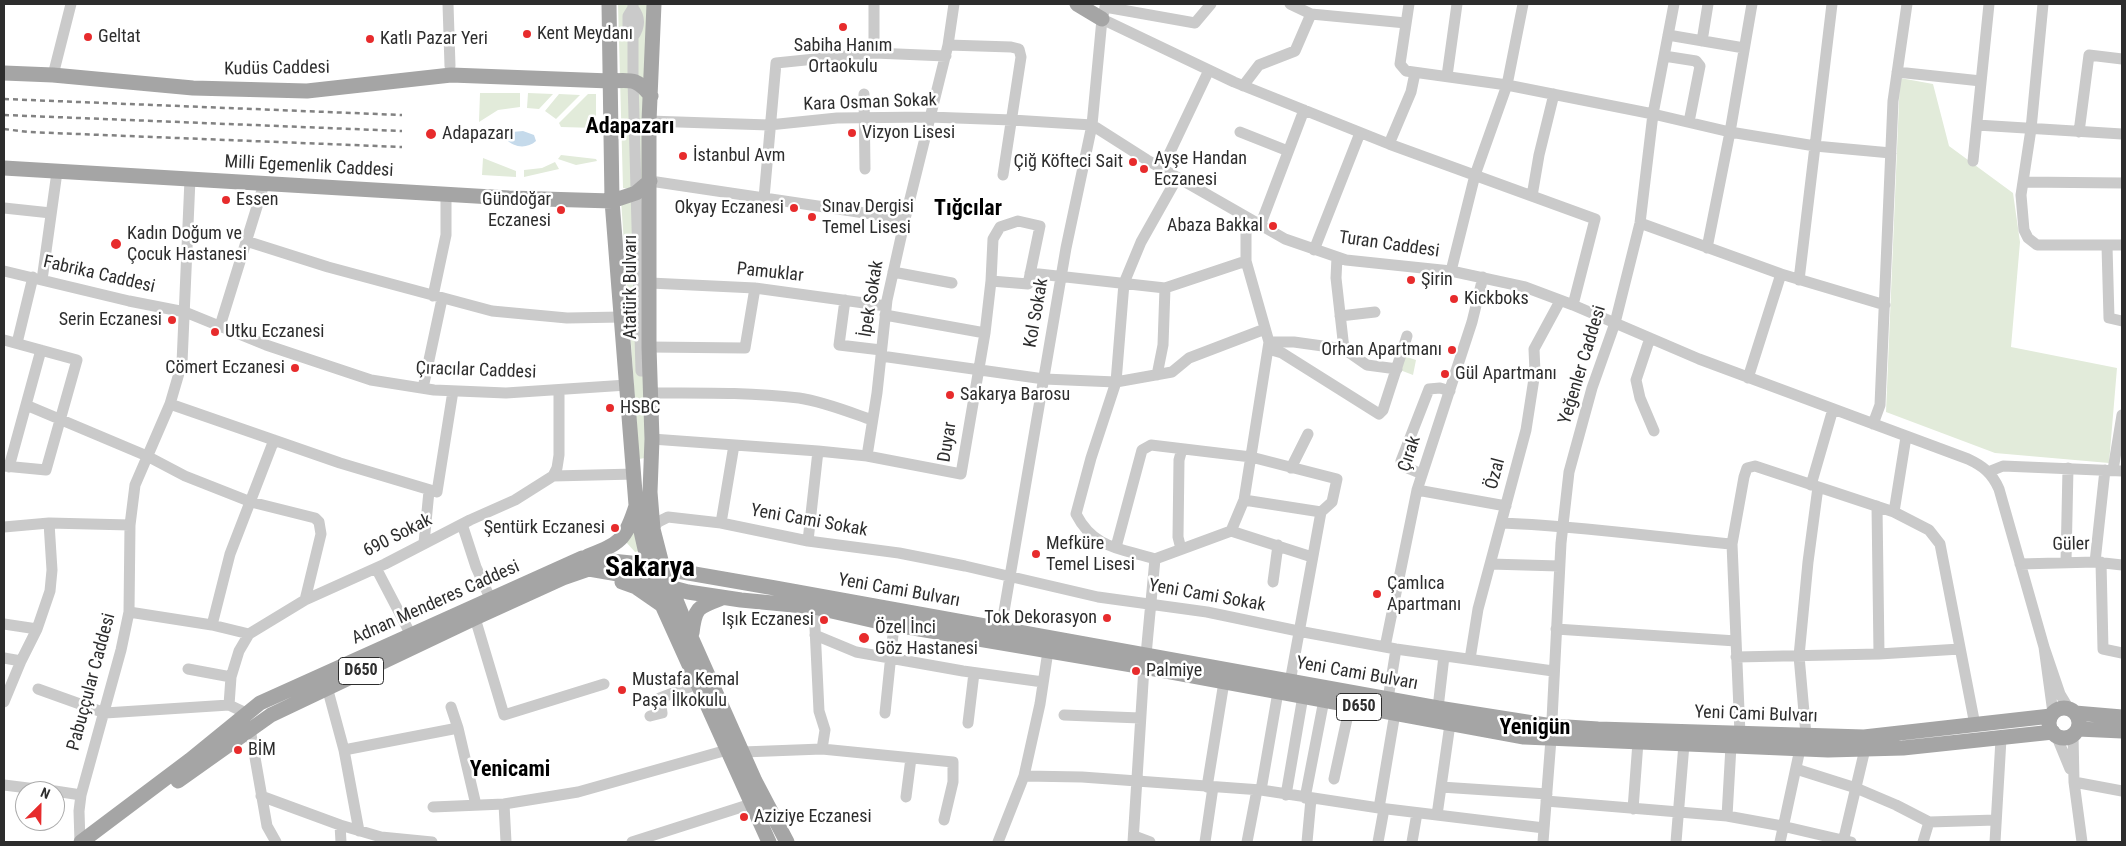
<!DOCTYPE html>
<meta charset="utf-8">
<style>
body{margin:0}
#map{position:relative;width:2126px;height:846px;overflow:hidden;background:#fff;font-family:"Roboto Condensed",sans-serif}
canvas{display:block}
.frame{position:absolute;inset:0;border:5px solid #2d2d2d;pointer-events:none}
.north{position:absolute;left:15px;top:781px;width:50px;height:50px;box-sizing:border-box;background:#fff;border:1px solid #ababab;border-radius:50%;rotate:23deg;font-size:14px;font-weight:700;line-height:20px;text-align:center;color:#2d2d2d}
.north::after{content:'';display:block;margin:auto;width:18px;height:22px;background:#e72b2c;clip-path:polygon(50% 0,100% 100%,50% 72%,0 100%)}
</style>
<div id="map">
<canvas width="2126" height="846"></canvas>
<div class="frame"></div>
<div class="north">N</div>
</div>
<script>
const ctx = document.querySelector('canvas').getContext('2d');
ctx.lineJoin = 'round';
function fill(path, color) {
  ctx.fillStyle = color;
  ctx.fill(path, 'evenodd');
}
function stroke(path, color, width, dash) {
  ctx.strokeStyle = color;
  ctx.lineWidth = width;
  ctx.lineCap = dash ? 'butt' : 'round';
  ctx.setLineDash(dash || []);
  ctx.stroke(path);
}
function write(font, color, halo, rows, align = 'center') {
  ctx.font = font + ' "Roboto Condensed",sans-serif';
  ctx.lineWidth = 5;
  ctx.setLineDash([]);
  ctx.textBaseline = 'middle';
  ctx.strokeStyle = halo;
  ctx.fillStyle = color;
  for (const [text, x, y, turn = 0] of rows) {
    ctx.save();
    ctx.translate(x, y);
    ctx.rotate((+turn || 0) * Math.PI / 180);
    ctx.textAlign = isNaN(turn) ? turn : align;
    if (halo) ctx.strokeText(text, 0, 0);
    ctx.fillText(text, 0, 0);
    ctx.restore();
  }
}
const green = new Path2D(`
 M618 4H650L644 177 631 189 623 188Z
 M1900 78 1933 84 1949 146 2013 193 2020 242 2011 347 2117 368 2109 463 1995 453 1886 412Z
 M480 93H520V107L498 110 479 122Z
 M528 93 553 94 539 109 527 108Z
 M559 94 580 95 556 119 545 111Z
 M588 94H596V128L561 127 559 123Z
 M561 155 596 159 597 161 576 165 558 159Z
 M483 158 516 171V177L482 175Z
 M555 162 559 169 524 177V170L542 168Z
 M644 198 645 458 639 459 621 200Z
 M1404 356 1416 360 1413 375 1400 370Z
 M632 530 636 531 640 551 635 552 626 542Z`);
const water = new Path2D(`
 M523 131 534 135 536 141C527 149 514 148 506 139L507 136 512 132Z`);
const minor = new Path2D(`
 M448 4 450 66
 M633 4V8L628 16V29L633 37V80L641 371H650
 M1290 4 1311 14 1406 23
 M1409 4 1400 64 1406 71 1507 85 1653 114 1730 132 1752 4
 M2043 4 2031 129 2021 195 2024 230 2028 238 2037 245H2122
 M1105 7 1195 23 1211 4
 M633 8C641 18 640 27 633 37
 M1102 19 1234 82 1389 144 1595 219 1573 305
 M1668 35 1744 48
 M1702 41 1708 4
 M948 45 1011 47 1019 49 1021 57 1003 175
 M874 53V4
 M1664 56 1696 61 1700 66 1689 122
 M1897 72 1981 81
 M53 75 71 4
 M1447 76 1457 4
 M1243 86 1259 65 1295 51 1311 14
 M864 94 865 169
 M649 121 769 125 837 118 929 117 1012 120 1092 125 1147 160 1285 239 1346 260 1451 271 1525 287 1573 305 1699 359 1968 459C1983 466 1992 473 1999 489L2044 647
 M1977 125 2122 134
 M1240 132 1288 151
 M2079 132 2089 55 2122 59
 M1389 144 1411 92 1415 73
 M1973 161 1989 4
 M1162 169 1209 70
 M650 181 764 198
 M2023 182 2122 183
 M1532 196 1539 155 1554 94
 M4 208 51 213
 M905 219 764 198 776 63 874 53 946 56
 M1640 223 1781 274 1885 305
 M1260 226 1304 110
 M246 241 328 267 492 311 567 318 622 317
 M2107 246 2109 318 2122 321
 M1707 248 1730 132 1815 146 1891 153
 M1314 250 1360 133
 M1337 257 1336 278 1344 349
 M4 271 129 301 185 312 266 345 371 380 434 390 506 393 627 385
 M1451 271 1475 175 1507 85 1523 4
 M893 272 952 283
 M1030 273 1165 288 1246 261
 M42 280 57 172
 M1799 280 1832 4
 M650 283 755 288 886 306
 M433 296 446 235V194
 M845 300 839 345 881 350
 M885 315 985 333
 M1340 316 1375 312
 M220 326 264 184
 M1650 338 1636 380 1640 398 1654 431
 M4 340 77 360 46 470 4 466
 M1269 342H1294L1344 349 1367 365 1397 369
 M17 343 33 277
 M649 347 745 348 755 288
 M1268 349 1282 353 1379 414 1383 410 1407 336
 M881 356 1044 379 1116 382 1172 372 1189 358 1265 329
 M1157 375 1163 345 1165 288
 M1748 378 1781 274
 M423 388 442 299
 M651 393C700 393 750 392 799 398 825 402 849 412 872 420
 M170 404 340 463 437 492 453 391
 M26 405 147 456 185 476 251 502 315 518 319 522 321 534 305 600
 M1873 424 1880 405 1893 101 1907 4
 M652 439 818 451
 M867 456 877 393 887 300 905 219 948 45 954 4
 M9 467 41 350
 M1291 468 1308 434
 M2113 470 2122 415
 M1988 472 2003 466 2122 471
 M1422 474 1405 467 1401 461 1429 389 1440 388 1450 391
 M553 476 635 474
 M1811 485 1833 409
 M1417 490 1506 506
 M1244 500 1321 512
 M1877 506 1879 654
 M1894 512 1906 437
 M721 523 734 445
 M1503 523C1579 526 1656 537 1732 544
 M462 524 476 567 490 598
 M4 527 49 523 130 525
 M653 529 658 522 668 517 721 523 808 541 899 553 965 566 1098 597 1207 612 1298 631 1396 649 1553 671
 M1231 531 1312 557
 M808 541 818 451 867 456 961 474 985 333 991 281 993 239 1000 227 1018 221 1040 226 1028 284 991 281
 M424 543 429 491
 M1116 547 1142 450 1151 445 1251 457 1337 479 1332 502 1321 512 1290 682
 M1181 549 1178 537 1179 460 1182 449
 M1155 559C1120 548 1094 549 1076 514L1091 458 1116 382 1124 283 1141 242 1177 178
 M2066 562 2068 468
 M2095 562 2105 470
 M2101 562 2103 649 2122 653
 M1490 564 1559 566
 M2020 564 2095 562 2122 565
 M376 568 411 635
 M1273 582 1278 545
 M814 607 819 711 825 730 822 749
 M129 612 212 625 249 634
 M475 618 504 715 604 684
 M4 624 37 629
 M212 625 230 554 274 440
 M1001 629 1066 248 1092 125 1102 19 1106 4
 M1556 629 1736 641
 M815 635 856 652 963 671 1043 682
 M1385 647 1417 490 1472 322 1483 277
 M1146 655 1155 559 1231 531 1244 500 1269 342 1246 261V218
 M1736 657 1879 654 1960 649
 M4 658 21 661
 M1470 659 1478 609 1526 430 1535 372 1534 349 1560 301
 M188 669 231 677
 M327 687 344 750 359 831
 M38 689 105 713 229 705 246 713
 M1388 699 1396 649
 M4 702 21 661 37 629 50 591 52 570 49 523
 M229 705 231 677 239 651 249 634 305 600 385 564 470 520 515 500 553 476 557 468 559 455V390
 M451 707 458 728 476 805
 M1438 708 1444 656
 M885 713 894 625
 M2053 713 2044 647 2060 694 2069 709
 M1064 715 1140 718
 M650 716 662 713 660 698 697 684
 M968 723 974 673
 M250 729 267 826 276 842
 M1740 734 1732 544 1744 477 1747 468 1755 466 1894 512 1929 530 1940 544 1975 725
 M2073 734 2074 782 2082 842
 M1806 735 1799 656 1808 562 1818 487
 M2056 735 2070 769
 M344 750 458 728
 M743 752 822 749 953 762V782L944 820
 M1796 769 1856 788 1896 805 1929 822 1996 820
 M1024 776 1082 777 1261 790 1379 808 1437 815 1450 724
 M1334 779 1350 705
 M2074 782 2122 791
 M4 785 52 791
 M1207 787 1224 682
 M1441 787 1547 794
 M1261 790 1278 692
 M55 791 81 795
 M1286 795 1303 696
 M261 796 340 825 381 837 432 842
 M906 797 911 758
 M1305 798 1324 700
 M1546 801 1727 816 1782 826 1851 842
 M504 804 506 842
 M433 807 504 804 578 792 727 750
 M1379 808 1395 713
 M1633 809 1638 742
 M1437 815 1544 828
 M1727 816 1731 746
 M340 825 341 842
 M1134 836 1150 842
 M80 842 79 811 81 795 121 650 129 612 130 525 135 485 170 404 182 363 190 179
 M632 842 751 804
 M998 842 1024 776 1040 704 1048 651
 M1133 842 1144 667
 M1205 842 1213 787
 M1247 842 1257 790
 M1307 842 1311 799
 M1378 842 1384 809
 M1412 842 1417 813
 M1543 842 1551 739 1561 543 1569 472 1592 388 1615 323 1640 223 1653 114 1674 4
 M1676 842 1684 744
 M1780 842 1800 749
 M1843 842 1865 749
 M1923 842 1929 822
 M1995 842 2001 739`);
const major = new Path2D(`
 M609 4 612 201 636 505C642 539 649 572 662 605L769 842
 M654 4 649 121V347L652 439 650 492 653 529 663 568 691 637 755 781 787 842
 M1077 4 1102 19
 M4 73 53 75 193 88 307 91 451 75 610 81C632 80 637 78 651 96
 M4 168 509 198 612 201 636 193 650 181
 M588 556C620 543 625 541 636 506
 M622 582 636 587 662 605
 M692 633C695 607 698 607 722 598
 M2049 723a15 15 0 1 1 30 0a15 15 0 1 1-30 0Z
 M2075 713 2122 717
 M2078 729 2122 731
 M178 781 271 715 475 618 563 578 589 569 624 575 688 592 741 600 814 607 884 623 1144 667 1524 737 1828 750 1903 748 2053 732
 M81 842 190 760 260 703 582 558 631 563 775 588 1438 708 1552 726 1598 729 1864 737 2051 716`);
const rail = new Path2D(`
 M4 99 402 115
 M4 115 402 131
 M4 129 28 132 402 147`);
const markers = [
 [843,27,5,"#e72b2c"],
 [527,34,5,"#e72b2c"],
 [88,37,5,"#e72b2c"],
 [370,39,5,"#e72b2c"],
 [852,133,5,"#e72b2c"],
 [431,134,6,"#e72b2c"],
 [683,156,5,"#e72b2c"],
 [1133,162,5,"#e72b2c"],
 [1144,169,5,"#e72b2c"],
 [226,200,5,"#e72b2c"],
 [794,208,5,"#e72b2c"],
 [561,210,5,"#e72b2c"],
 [812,217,5,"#e72b2c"],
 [1273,226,5,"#e72b2c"],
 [116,244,6,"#e72b2c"],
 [1411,280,5,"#e72b2c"],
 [1454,299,5,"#e72b2c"],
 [172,320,5,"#e72b2c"],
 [215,332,5,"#e72b2c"],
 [1452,350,5,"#e72b2c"],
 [295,368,5,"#e72b2c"],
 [1445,374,5,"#e72b2c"],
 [950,395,5,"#e72b2c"],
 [610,408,5,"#e72b2c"],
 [615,528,5,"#e72b2c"],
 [1036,554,5,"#e72b2c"],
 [1377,594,5,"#e72b2c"],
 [1107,618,5,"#e72b2c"],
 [824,620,5,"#e72b2c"],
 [864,638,6,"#e72b2c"],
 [1136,671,5,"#e72b2c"],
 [622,690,5,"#e72b2c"],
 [238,750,5,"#e72b2c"],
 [744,817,5,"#e72b2c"]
];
const shields = [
 [361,671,45],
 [1359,707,45]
];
const shieldNames = [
 ["D650",361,671],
 ["D650",1359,707]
];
const poiNames = [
 ["Kent Meydanı",537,34],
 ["Geltat",98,37],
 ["Katlı Pazar Yeri",380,39],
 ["Sabiha Hanım",843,46,"center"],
 ["Ortaokulu",843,67,"center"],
 ["Vizyon Lisesi",862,133],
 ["Adapazarı",442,134],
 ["İstanbul Avm",693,156],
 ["Ayşe Handan",1154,159],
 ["Eczanesi",1154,180],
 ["Çiğ Köfteci Sait",1123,162,"right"],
 ["Essen",236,200],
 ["Gündoğar",551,200,"right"],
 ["Eczanesi",551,221,"right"],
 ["Sınav Dergisi",822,207],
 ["Temel Lisesi",822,228],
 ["Okyay Eczanesi",784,208,"right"],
 ["Abaza Bakkal",1263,226,"right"],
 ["Kadın Doğum ve",127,234],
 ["Çocuk Hastanesi",127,255],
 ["Şirin",1421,280],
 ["Kickboks",1464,299],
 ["Serin Eczanesi",162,320,"right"],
 ["Utku Eczanesi",225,332],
 ["Orhan Apartmanı",1442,350,"right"],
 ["Cömert Eczanesi",285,368,"right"],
 ["Gül Apartmanı",1455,374],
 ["Sakarya Barosu",960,395],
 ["HSBC",620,408],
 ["Şentürk Eczanesi",605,528,"right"],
 ["Mefküre",1046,544],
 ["Temel Lisesi",1046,565],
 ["Çamlıca",1387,584],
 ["Apartmanı",1387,605],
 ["Tok Dekorasyon",1097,618,"right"],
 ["Işık Eczanesi",814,620,"right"],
 ["Özel İnci",875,628],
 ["Göz Hastanesi",875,649],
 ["Palmiye",1146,671],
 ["Mustafa Kemal",632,680],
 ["Paşa İlkokulu",632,701],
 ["BİM",248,750],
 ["Aziziye Eczanesi",754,817]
];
const streetNames = [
 ["Kudüs Caddesi",277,69,-1],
 ["Kara Osman Sokak",870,103,-2],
 ["Milli Egemenlik Caddesi",309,167,3],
 ["Turan Caddesi",1389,245,8],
 ["Pamuklar",770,273,6],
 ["Fabrika Caddesi",99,275,13],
 ["Atatürk Bulvarı",631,287,-90],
 ["İpek Sokak",872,299,-81],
 ["Kol Sokak",1037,313,-80],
 ["Yeğenler Caddesi",1583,365,-73],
 ["Çıracılar Caddesi",476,371,2],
 ["Duyar",948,442,-81],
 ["Çırak",1410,454,-72],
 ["Özal",1496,474,-75],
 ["Yeni Cami Sokak",809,521,10],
 ["690 Sokak",398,536,-27],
 ["Güler",2071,545,-1],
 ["Yeni Cami Bulvarı",899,591,10],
 ["Yeni Cami Sokak",1207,596,10],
 ["Adnan Menderes Caddesi",436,603,-24],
 ["Yeni Cami Bulvarı",1357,674,10],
 ["Pabuççular Caddesi",92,682,-75],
 ["Yeni Cami Bulvarı",1756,715,2]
];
const districtNames = [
 ["Adapazarı",630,127],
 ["Tığcılar",968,209],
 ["Yenigün",1535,728],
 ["Yenicami",510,770]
];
const townNames = [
 ["Sakarya",650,569]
];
fill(green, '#e2ebda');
fill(water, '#c5daeb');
stroke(minor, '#cacaca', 11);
stroke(major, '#a5a5a5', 15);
stroke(rail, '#828282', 2.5, [5, 4]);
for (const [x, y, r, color] of markers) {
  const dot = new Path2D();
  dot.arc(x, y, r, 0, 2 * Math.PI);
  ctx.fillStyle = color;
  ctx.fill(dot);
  stroke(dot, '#fff', 2);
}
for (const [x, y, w] of shields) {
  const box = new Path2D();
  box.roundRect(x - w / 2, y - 13.5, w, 27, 4);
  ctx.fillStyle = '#fff';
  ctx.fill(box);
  stroke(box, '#2d2d2d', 1);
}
write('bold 16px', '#2d2d2d', null, shieldNames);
write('18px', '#2d2d2d', '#fff', poiNames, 'left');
write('18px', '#2d2d2d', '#fff', streetNames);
write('bold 22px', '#000', '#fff', districtNames);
write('bold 28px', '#000', '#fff', townNames);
</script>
